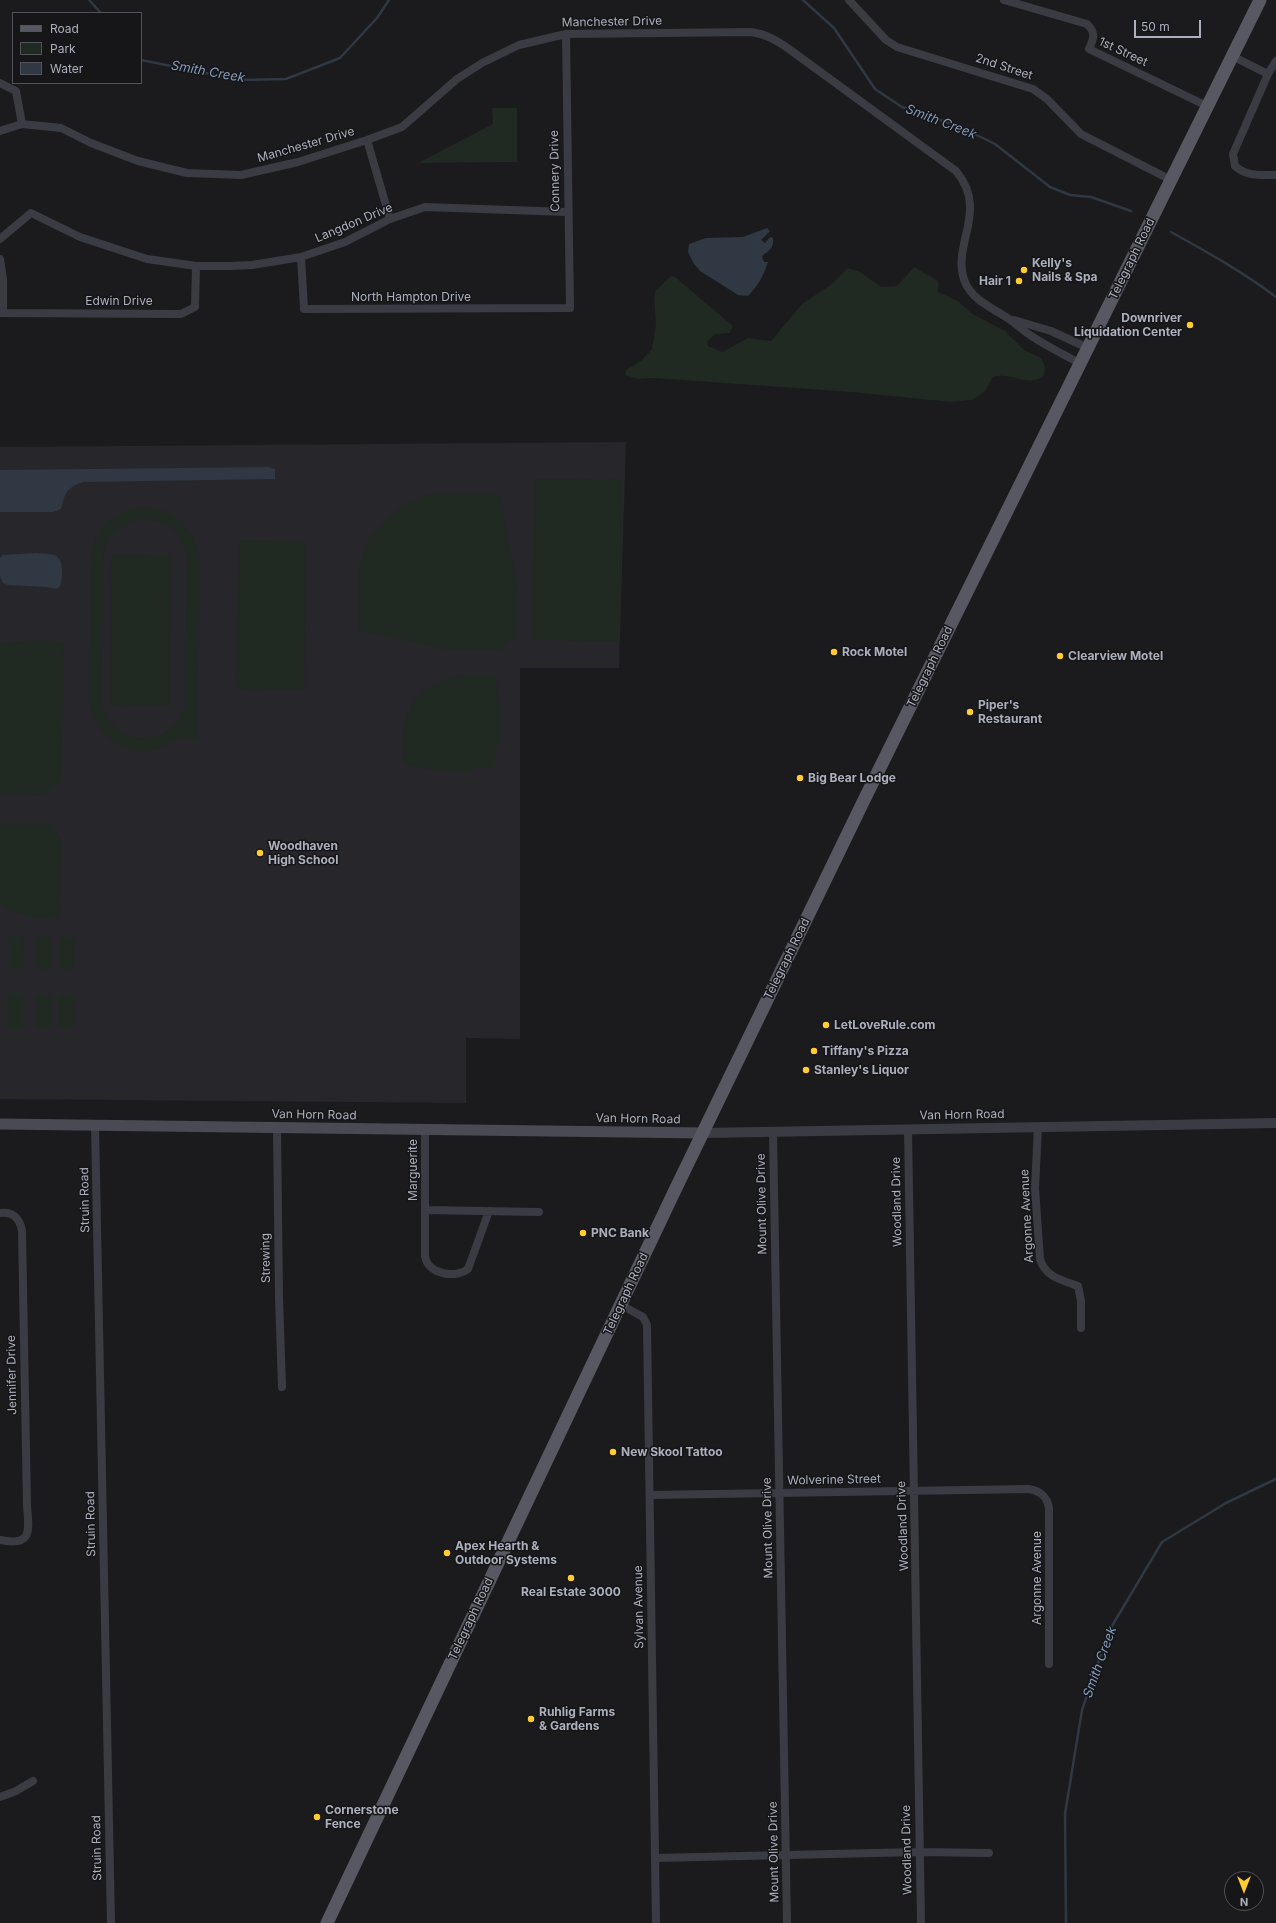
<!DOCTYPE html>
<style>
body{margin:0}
#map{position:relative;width:1276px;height:1923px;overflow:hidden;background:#1b1a1d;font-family:Inter,sans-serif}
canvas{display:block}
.legend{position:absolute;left:12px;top:12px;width:130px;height:72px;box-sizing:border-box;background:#161518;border:1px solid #52535a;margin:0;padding:5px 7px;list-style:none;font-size:12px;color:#acb0bd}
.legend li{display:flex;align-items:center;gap:8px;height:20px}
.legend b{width:20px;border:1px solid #52535a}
.north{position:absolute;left:1224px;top:1871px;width:40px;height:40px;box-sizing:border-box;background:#161518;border:1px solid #52535a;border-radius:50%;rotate:180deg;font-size:11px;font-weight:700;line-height:16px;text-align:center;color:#acb0bd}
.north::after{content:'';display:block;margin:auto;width:14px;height:18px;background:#ffcc31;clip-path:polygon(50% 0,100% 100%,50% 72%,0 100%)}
.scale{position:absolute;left:1134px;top:20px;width:67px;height:18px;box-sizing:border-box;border:2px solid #acb0bd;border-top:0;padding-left:5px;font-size:12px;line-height:14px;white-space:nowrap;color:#acb0bd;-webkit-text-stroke:3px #161518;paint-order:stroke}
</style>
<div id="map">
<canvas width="1276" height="1923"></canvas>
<ul class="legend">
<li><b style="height:5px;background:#575862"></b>Road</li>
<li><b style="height:11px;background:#202922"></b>Park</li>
<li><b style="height:11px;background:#2f3843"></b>Water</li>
</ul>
<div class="north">N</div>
<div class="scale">50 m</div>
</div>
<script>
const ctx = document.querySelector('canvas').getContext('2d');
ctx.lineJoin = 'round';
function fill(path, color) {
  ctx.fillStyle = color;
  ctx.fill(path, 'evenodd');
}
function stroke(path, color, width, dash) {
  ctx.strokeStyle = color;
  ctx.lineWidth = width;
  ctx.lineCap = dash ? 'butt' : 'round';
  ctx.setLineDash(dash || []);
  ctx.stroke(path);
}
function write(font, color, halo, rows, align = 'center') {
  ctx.font = font + ' Inter,sans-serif';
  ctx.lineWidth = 3;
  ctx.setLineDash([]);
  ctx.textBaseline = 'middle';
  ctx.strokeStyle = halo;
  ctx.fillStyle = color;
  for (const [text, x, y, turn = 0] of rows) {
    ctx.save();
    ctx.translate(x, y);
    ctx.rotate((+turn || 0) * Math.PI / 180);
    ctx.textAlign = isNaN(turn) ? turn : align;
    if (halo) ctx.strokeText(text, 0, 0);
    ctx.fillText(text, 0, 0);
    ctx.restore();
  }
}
const built = new Path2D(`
 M626 442 619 668H520V1039L466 1038V1103L0 1099V447Z`);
const green = new Path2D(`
 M492 108H517V162L418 163 493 124Z
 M914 267 938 281V292L958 301 971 313 1005 331 1024 350 1041 358 1045 366 1044 376C1028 388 1010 371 993 377L985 391 972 400 951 402 851 392 653 378 639 379 625 375 626 370 642 360 652 349 656 325 654 296 656 290 670 277 674 276 733 326 730 333 715 334 707 342 708 346 722 352 748 338 771 341 802 304 832 284 848 268 860 272 881 287 897 286Z
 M535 479 622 480 620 641 533 640Z
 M432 493H499L516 580 515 636 500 650 445 649 359 630C359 608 357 584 361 562 368 528 401 503 432 493Z
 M139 507C171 506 195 526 199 559L197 739C191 739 184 738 178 739 171 740 163 748 152 750 120 756 93 731 89 700L92 549C99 526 115 512 139 507ZM145 519C168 521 184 535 187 558L185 706C168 755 103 746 101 695L104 550C111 531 125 521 145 519Z
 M239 540 306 541 304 690 237 689Z
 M112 555 171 556 169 706 110 705Z
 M43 640 64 643 61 779 43 795 0 794V644Z
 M464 675H495L500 710V743L496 747V762L490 768H475L471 771H440L403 764C403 752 402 739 404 727 410 697 435 678 464 675Z
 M0 823H48L61 838 60 917C39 919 17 916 0 903Z
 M9 937H24L23 969H9Z
 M37 937 52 938V970H37Z
 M59 938H74V970H59Z
 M8 994H23V1027H8Z
 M37 995H51V1027H36Z
 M58 995H73V1027H58Z`);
const water = new Path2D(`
 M767 228 770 231 761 240 765 243 770 237 773 238C774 248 770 250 762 256L764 262H768C764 275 758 286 748 296L738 295 700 271 694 264 688 252 689 244 706 238 743 237Z
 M269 467 275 469V479L83 482C65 489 66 492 61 509L53 512H0V470Z
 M37 553C42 554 51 553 56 556 64 561 63 578 60 586L57 589 47 587 8 585 3 583 0 576V558L3 555Z`);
const stream = new Path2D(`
 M89 0 101 13
 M803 0 834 28 875 89 902 107 958 126 995 144 1050 187 1070 195 1091 197 1131 211
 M141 60 240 80 286 79 340 58 377 18 389 0
 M1171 232C1207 252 1243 272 1276 297
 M1066 1923 1065 1814 1082 1710 1109 1631 1162 1542 1226 1503 1276 1479`);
const minor = new Path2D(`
 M849 0 886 40 897 47 1033 89 1047 99 1081 134 1171 180
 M1004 0 1087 24C1096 33 1094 38 1089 49L1207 106
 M1232 56 1268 74
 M1276 61 1268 74 1233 154 1235 166C1247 177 1261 175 1276 175
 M0 83 16 91 22 124
 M0 131 22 124 61 128 91 143 138 161 187 173 241 175 298 162 367 140 402 127 457 79 482 63 519 45 566 34 751 32C766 34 776 40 789 49L956 171C990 212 950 245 965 282 973 301 993 308 1009 319 1017 324 1024 332 1033 337 1048 347 1065 355 1081 364
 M367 140 390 219
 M0 239 31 213 80 237 147 259 196 266H229L252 265 301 257 345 242 390 219 425 207 567 212
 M301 257 304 309 570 308 566 34
 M0 259 3 279V313
 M0 313 181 314 195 307 196 266
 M1014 320 1051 331 1088 348
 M95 1125 111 1923
 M1038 1127 1035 1188 1040 1259C1045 1277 1062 1280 1078 1286L1081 1301V1328
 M277 1128 279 1297 282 1387
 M908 1129 921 1923
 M425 1130V1256C427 1274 456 1279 468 1269L489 1211
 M773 1132 787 1923
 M425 1210 539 1212
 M0 1213C13 1211 20 1219 22 1231L27 1506C29 1530 33 1547 0 1540
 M621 1305 643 1317 647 1325 656 1923
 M650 1495 1029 1489C1040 1491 1047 1496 1049 1508V1664
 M0 1797 16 1791 33 1781
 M655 1858 919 1852 989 1853`);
const tertiary = new Path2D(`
 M704 1133 1276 1123`);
const secondary = new Path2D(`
 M0 1124 704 1133`);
const primary = new Path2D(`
 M327 1923 676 1188 865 798 1260 0`);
const markers = [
 [1024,270,4,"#ffcc31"],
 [1019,281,4,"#ffcc31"],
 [1190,325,4,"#ffcc31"],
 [834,652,4,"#ffcc31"],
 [1060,656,4,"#ffcc31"],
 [970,712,4,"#ffcc31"],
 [800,778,4,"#ffcc31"],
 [260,853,4,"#ffcc31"],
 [826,1025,4,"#ffcc31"],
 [814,1051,4,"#ffcc31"],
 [806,1070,4,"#ffcc31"],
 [583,1233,4,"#ffcc31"],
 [613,1452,4,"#ffcc31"],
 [447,1553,4,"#ffcc31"],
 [571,1578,4,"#ffcc31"],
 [531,1719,4,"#ffcc31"],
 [317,1817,4,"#ffcc31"]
];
const streetNames = [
 ["Manchester Drive",612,22,-1],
 ["1st Street",1123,52,25],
 ["2nd Street",1004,67,18],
 ["Manchester Drive",306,145,-16],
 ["Connery Drive",555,171,-91],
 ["Langdon Drive",354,223,-23],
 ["Telegraph Road",1132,259,-64],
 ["North Hampton Drive",411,297],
 ["Edwin Drive",119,301],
 ["Telegraph Road",930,667,-64],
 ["Telegraph Road",787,959,-64],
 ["Van Horn Road",314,1115,1],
 ["Van Horn Road",962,1115,-1],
 ["Van Horn Road",638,1119,1],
 ["Marguerite",413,1170,-90],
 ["Struin Road",85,1200,-91],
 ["Woodland Drive",897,1202,-91],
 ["Mount Olive Drive",762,1204,-91],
 ["Argonne Avenue",1027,1216,-93],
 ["Strewing",266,1258,-91],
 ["Telegraph Road",626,1294,-65],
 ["Jennifer Drive",12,1375,-91],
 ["Wolverine Street",834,1480,-1],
 ["Struin Road",91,1524,-91],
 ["Woodland Drive",903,1526,-92],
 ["Mount Olive Drive",768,1528,-91],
 ["Argonne Avenue",1037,1578,-90],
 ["Sylvan Avenue",639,1607,-91],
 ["Telegraph Road",471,1619,-65],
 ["Struin Road",97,1848,-91],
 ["Woodland Drive",907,1850,-91],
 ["Mount Olive Drive",774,1852,-91]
];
const poiNames = [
 ["Kelly's",1032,263],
 ["Nails & Spa",1032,277],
 ["Hair 1",1011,281,"right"],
 ["Downriver",1182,318,"right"],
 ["Liquidation Center",1182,332,"right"],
 ["Rock Motel",842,652],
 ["Clearview Motel",1068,656],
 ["Piper's",978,705],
 ["Restaurant",978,719],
 ["Big Bear Lodge",808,778],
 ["Woodhaven",268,846],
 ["High School",268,860],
 ["LetLoveRule.com",834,1025],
 ["Tiffany's Pizza",822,1051],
 ["Stanley's Liquor",814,1070],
 ["PNC Bank",591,1233],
 ["New Skool Tattoo",621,1452],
 ["Apex Hearth &",455,1546],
 ["Outdoor Systems",455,1560],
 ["Real Estate 3000",571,1592,"center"],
 ["Ruhlig Farms",539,1712],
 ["& Gardens",539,1726],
 ["Cornerstone",325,1810],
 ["Fence",325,1824]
];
const waterNames = [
 ["Smith Creek",208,72,10],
 ["Smith Creek",941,122,21],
 ["Smith Creek",1100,1662,-70]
];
fill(built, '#27262a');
fill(green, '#202922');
fill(water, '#2f3843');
stroke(stream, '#2f3843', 2.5);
stroke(minor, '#3b3c43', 8);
stroke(tertiary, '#3b3c43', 10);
stroke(secondary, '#494a53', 11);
stroke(primary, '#575862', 13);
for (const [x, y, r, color] of markers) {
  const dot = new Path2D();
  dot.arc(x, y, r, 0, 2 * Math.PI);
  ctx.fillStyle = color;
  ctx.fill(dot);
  stroke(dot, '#161518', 1.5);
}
write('12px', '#acb0bd', '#161518', streetNames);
write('bold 12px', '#acb0bd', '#161518', poiNames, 'left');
write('italic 13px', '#819bba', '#161518', waterNames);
</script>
